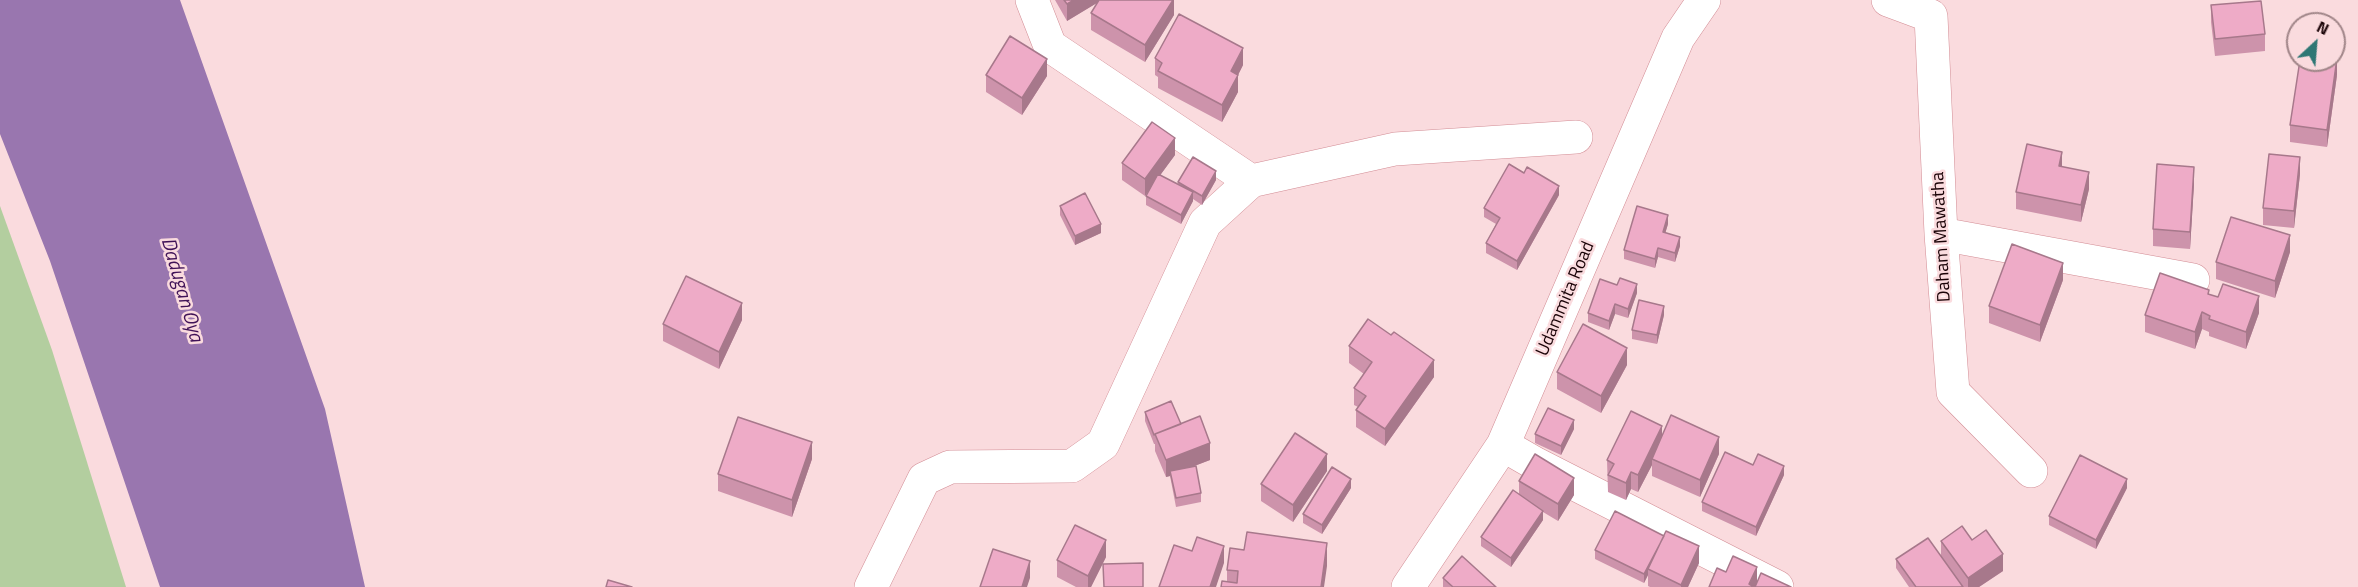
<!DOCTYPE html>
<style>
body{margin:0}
#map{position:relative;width:2358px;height:587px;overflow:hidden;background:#fadbde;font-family:"Titillium Web",sans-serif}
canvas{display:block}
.north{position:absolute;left:2286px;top:12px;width:60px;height:60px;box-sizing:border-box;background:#fadbde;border:2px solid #a08588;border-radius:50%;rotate:26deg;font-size:16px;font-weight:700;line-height:24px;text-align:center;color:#1a0307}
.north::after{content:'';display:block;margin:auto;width:21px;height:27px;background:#2e7774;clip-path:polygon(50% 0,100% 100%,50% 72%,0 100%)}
</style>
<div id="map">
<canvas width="2358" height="587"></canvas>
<div class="north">N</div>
</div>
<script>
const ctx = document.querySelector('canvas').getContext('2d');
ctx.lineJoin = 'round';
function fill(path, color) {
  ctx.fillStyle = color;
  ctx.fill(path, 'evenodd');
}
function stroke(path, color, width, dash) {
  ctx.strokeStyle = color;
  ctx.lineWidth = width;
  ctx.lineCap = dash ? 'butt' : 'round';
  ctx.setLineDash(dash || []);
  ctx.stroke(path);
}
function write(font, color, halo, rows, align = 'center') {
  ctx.font = font + ' "Titillium Web",sans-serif';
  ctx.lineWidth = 5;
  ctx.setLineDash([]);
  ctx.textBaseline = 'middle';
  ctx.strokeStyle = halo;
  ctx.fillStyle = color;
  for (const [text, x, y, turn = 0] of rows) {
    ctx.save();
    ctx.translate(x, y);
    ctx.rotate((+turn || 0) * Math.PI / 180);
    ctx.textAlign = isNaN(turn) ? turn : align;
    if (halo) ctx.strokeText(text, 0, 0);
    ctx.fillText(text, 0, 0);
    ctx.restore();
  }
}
const green = new Path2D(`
 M0 206 52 350 126 587H0Z`);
const water = new Path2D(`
 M0 0H180L325 409 365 587H160L50 261 0 134Z`);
const minor = new Path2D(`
 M1032 0 1050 46 1251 181 1395 149 1576 137
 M1888 0 1931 16 1941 234 1953 392 2031 471
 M1941 234 2193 280
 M1503 445 1536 464 1777 587
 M871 587 924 479 950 467 1072 466 1103 444 1205 223 1251 181
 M1408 587 1503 445 1678 38 1704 0`);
const wall = new Path2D(`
 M1055 0H1174V15L1145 62 1091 30V13L1098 2 1067 21Z
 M2211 5 2265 34V51L2215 56 2211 22Z
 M1155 58 1243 65 1238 75V92L1222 122 1158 88V77L1155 75Z
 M986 75 1047 76 1022 115 986 92Z
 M2337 75 2327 147 2290 142V125Z
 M1175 155 1160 175 1178 185V182L1216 180 1202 205 1193 199V201L1181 224 1146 205V196L1149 190 1145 196 1122 180V163Z
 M2062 166 2089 189 2081 222 2016 209V192Z
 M2300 174 2294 228 2263 225V208Z
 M2194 184 2190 249 2153 246V229Z
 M1559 195 1517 270 1486 253V243L1496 224 1484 217V208Z
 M1060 206 1101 233 1075 245 1060 215Z
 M1668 224 1665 233 1680 246 1675 262 1658 257 1655 268 1624 259V250Z
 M2290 252 2275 298 2216 279V262Z
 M2063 280 2040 342 1989 323V306Z
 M1637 293 1628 318 1615 314 1609 330 1588 322V313Z
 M2209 294 2259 313 2246 349 2209 336V332L2202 329 2195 349 2145 332V315Z
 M1664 315 1657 344 1632 339V330Z
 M742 320 719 369 663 341V324Z
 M1349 346 1434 377 1385 446 1356 427V410L1358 407 1354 405V388L1364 374 1349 363Z
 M1627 365 1601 413 1557 389V372Z
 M1145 412 1181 424 1210 460 1194 466 1201 493V502L1176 507 1170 476 1166 477 1155 451V444H1154L1145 421Z
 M1574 429 1561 455 1535 443V434Z
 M1662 435 1719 454 1700 497 1652 476V465L1638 492 1631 489 1626 500 1608 492 1607 460Z
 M812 459 792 517 718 491V474Z
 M1327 471 1293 522 1261 501V484Z
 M1784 475 1756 536 1702 511V502Z
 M1519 481 1574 495 1558 521 1543 512V520L1511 567 1481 546V537L1519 494Z
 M1351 488 1322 534 1303 523V514Z
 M2127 488 2096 549 2049 525V516Z
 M1941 541 2003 571 1979 587H1909L1896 568V559L1941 556Z
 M1595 550 1699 563 1688 587H1650L1648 586V575L1644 583 1595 559Z
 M1106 557 1091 587H1076L1057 577V560Z
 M1327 566 1221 587 1227 582V570Z
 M1443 578 1496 587H1443Z`);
const shadedWall = new Path2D(`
 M1074 0H1102L1067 21V4Z
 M1173 0H1174V15L1145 62V45Z
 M1243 48V65L1238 75V92L1222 122V105L1231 71Z
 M2337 58V75L2327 147V130Z
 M1047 59V76L1022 115V98Z
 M1175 138V155L1145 196V179Z
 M2062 152V169L2059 166Z
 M2300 157V174L2294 228V211Z
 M2194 167V184L2190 249V232Z
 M1216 171V180L1202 205V196Z
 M2089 172V189L2081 222V205Z
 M1559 186V195L1517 270V261Z
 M1193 192V201L1181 224V215Z
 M1668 215V224L1663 241V232Z
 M1101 224V233L1075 245V236Z
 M2290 235V252L2275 298V281Z
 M1680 237V246L1675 262V253Z
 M1658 248V257L1655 268V259Z
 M2063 263V280L2040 342V325Z
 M1637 284V293L1628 318V309Z
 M2259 296V313L2246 349V332Z
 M742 303V320L719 369V352Z
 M1615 304V314L1609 330V321Z
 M1664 306V315L1657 344V335Z
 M2202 312V329L2195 349V332Z
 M1627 348V365L1601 413V396Z
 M1434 360V377L1385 446V429Z
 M1574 420V429L1561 455V446Z
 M1662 426V443L1652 459V465L1638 492V475Z
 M1719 437V454L1700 497V480Z
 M812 442V459L792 517V500Z
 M1210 443V460L1171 475 1170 471V476L1166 477V460Z
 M1327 454V471L1293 522V505Z
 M1784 466V475L1756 536V527Z
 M1631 472V489L1626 500V483Z
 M1574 478V495L1558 521V504Z
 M1351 479V488L1322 534V525Z
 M2127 479V488L2096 549V540Z
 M1543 511V520L1511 567V558Z
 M1664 536 1648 569V575L1644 583V574Z
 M1106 540V557L1091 587H1088V576Z
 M1327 543V566L1324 587H1321Z
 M1224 546V563L1216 587H1210Z
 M1699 546V563L1688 587H1681V585Z
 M2003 554V571L1979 587H1968V578Z
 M1030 561V578L1027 587H1022Z
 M1757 567V584L1756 587H1749V584Z`);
const building = new Path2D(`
 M1064 0H1074L1067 4Z
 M1099 0H1173L1145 45 1091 13Z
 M2261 1 2265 34 2215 39 2211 5Z
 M1179 14 1243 48 1231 71 1238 75 1222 105 1158 71 1162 63 1155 58Z
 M1010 36 1047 59 1022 98 986 75Z
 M2334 58H2337L2327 130 2290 125 2300 60H2334Z
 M1152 122 1175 138 1145 179 1122 163Z
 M2027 144 2062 152 2059 166 2089 172 2081 205 2016 192Z
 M2269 154 2300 157 2294 211 2263 208Z
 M1193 157 1216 171 1202 196 1178 182Z
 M1509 164 1524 173 1527 167 1559 186 1517 261 1486 243 1500 218 1484 208Z
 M2157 164 2194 167 2190 232 2153 229Z
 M1158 174 1193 192 1181 215 1146 196Z
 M1085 193 1101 224 1075 236 1060 206Z
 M1637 206 1668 215 1663 232 1680 237 1675 253 1658 248 1655 259 1624 250Z
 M2231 217 2290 235 2275 281 2216 262Z
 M2012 244 2063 263 2040 325 1989 306Z
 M2160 273 2209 290 2208 294 2218 297 2223 284 2259 296 2246 332 2209 319 2210 316 2202 312 2195 332 2145 315Z
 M686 276 742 303 719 352 663 324Z
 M1620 278 1637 284 1628 309 1615 304 1609 321 1588 313 1600 279 1617 285Z
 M1639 300 1664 306 1657 335 1632 330Z
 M1368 319 1391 335 1394 332 1434 360 1385 429 1356 410 1366 396 1354 388 1372 362 1349 346Z
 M1583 324 1627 348 1601 396 1557 372Z
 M1171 401 1181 424 1155 434 1154 435 1145 412Z
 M1548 408 1574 420 1561 446 1535 434Z
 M1631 411 1662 426 1638 475 1631 472 1626 483 1608 475 1614 464 1607 460Z
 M1671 415 1719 437 1700 480 1652 459Z
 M1200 416 1210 443 1166 460 1155 434Z
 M738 417 812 442 792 500 718 474Z
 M1295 433 1327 454 1293 505 1261 484Z
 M1725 452 1753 465 1758 454 1784 466 1756 527 1702 502Z
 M1535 454 1574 478 1558 504 1519 481Z
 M2080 455 2127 479 2096 540 2049 516Z
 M1196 466 1201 493 1176 498 1170 471Z
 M1332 467 1351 479 1322 525 1303 514Z
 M1513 490 1543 511 1511 558 1481 537Z
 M1615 511 1664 536 1644 574 1595 550Z
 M1075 525 1106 540 1088 576 1057 560Z
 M1962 526 1972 540 1986 530 2003 554 1968 578 1941 541Z
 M1666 531 1699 546 1681 585 1648 569Z
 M1247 532 1327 543 1321 587H1221L1222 581 1237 583 1238 571 1227 570 1230 548 1244 550Z
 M1197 537 1224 546 1210 587H1159L1174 545 1192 551Z
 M1928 538 1963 587H1916L1896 559Z
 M993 549 1030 561 1022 587H980Z
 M1462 556 1496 587H1453L1443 578Z
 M1733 556 1757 567 1749 584 1754 587H1709L1717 568 1726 572Z
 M1143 563V587H1104L1103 564Z
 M1761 573 1791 587H1755Z
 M608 580 632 587H606Z`);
const streetNames = [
 ["Daham Mawatha",1942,237,-93],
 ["Udammita Road",1566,299,-67]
];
const waterNames = [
 ["Dadugan Oya",181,290,74]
];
fill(green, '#b3ce9f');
fill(water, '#9976af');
stroke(minor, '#d28c94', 34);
stroke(minor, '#fff', 33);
fill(wall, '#cd93ab');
fill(shadedWall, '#a7788b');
fill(building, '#eeabc7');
stroke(building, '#a7788b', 1.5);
write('18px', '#1a0307', '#fadbde', streetNames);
write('italic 20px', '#401257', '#fadbde', waterNames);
</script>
